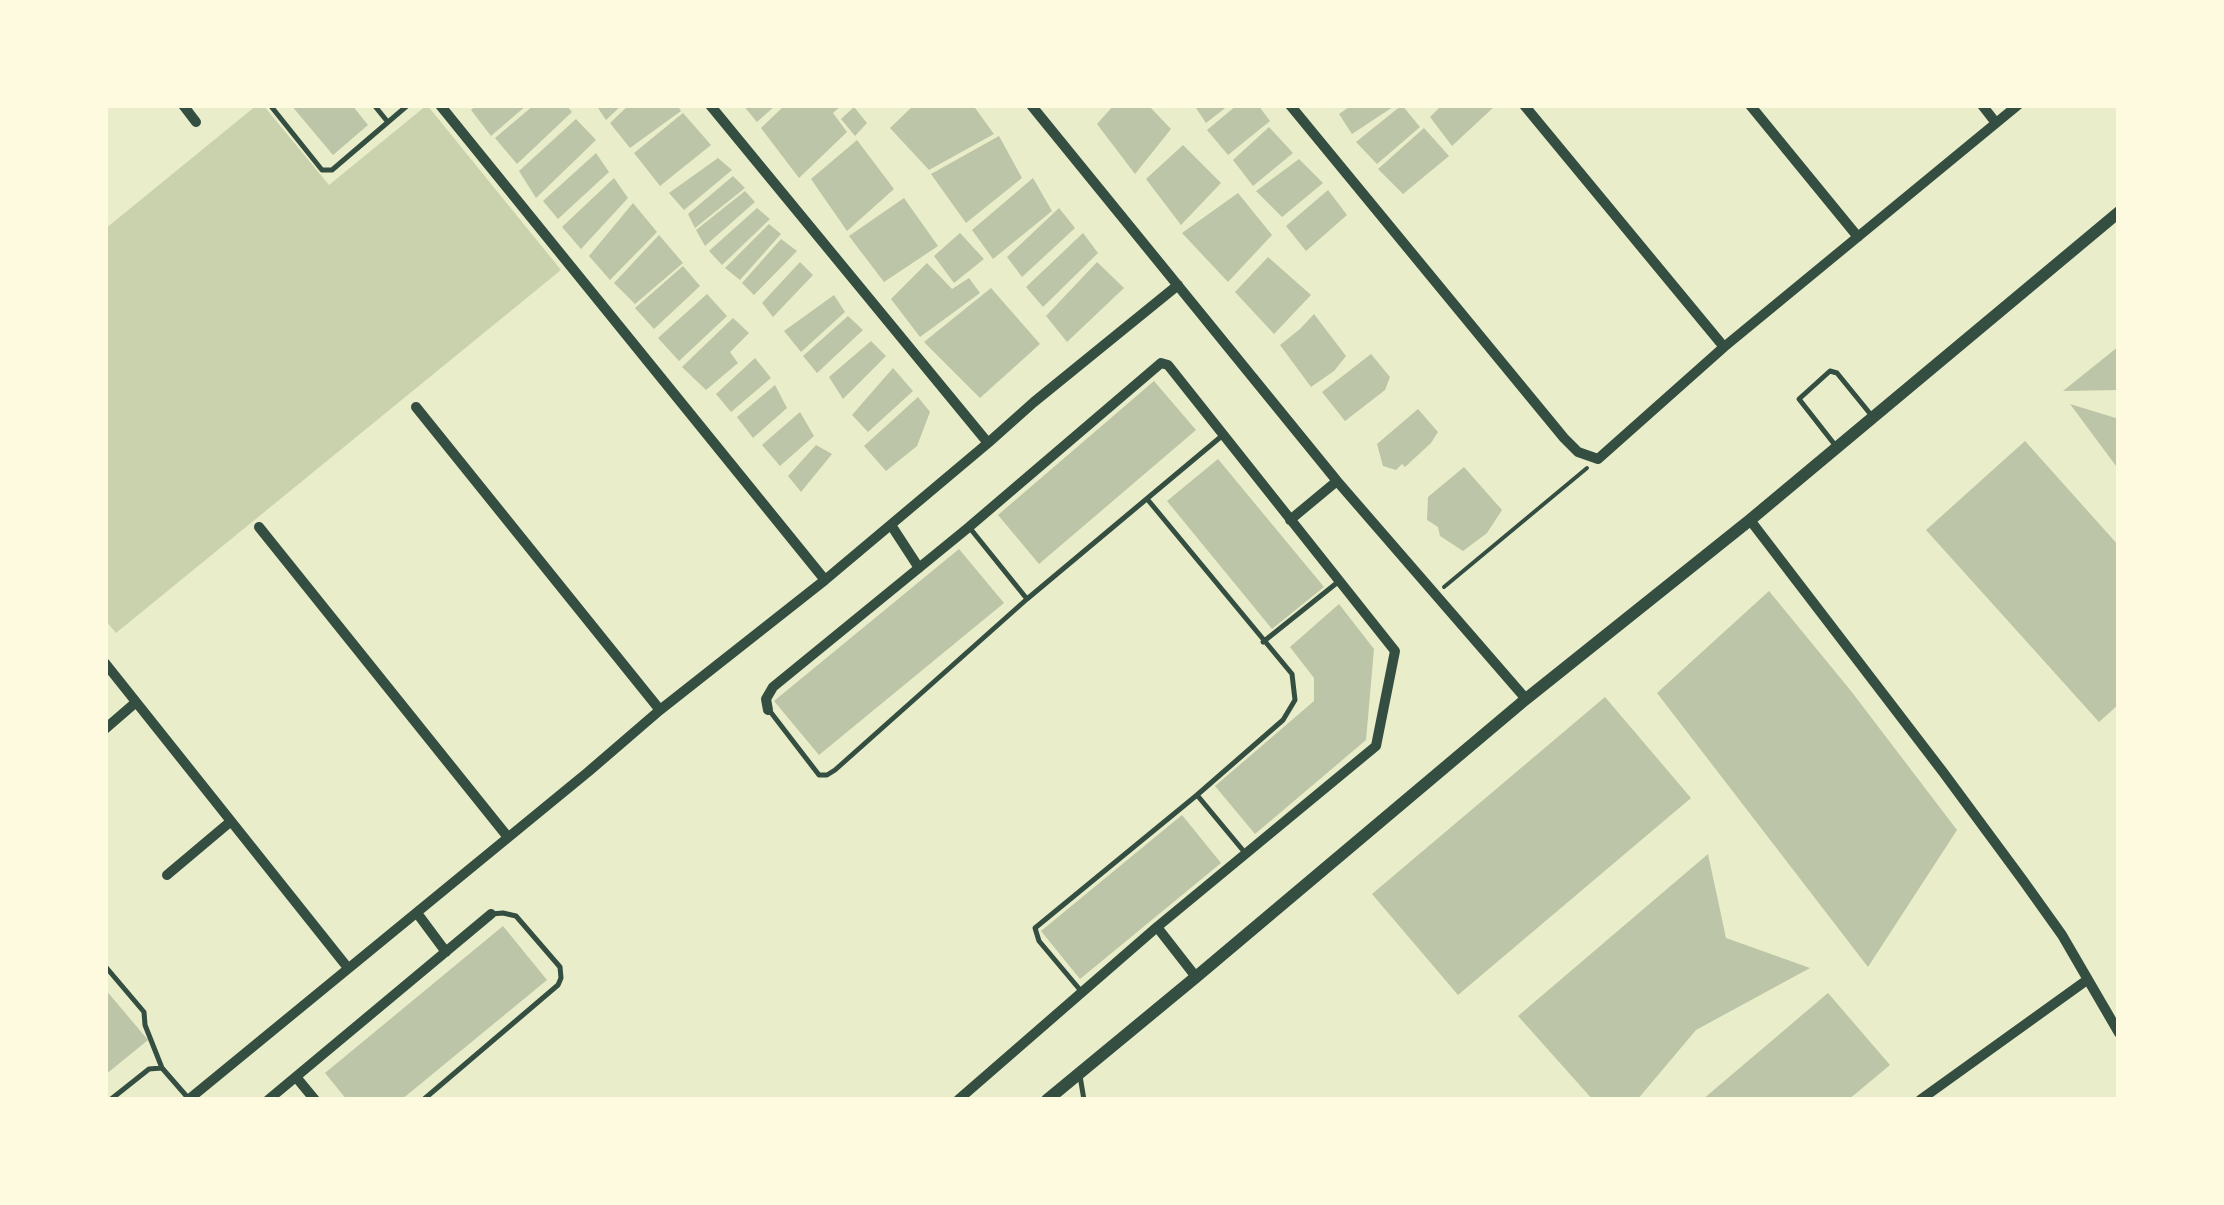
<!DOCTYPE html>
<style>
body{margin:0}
#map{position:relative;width:2224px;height:1205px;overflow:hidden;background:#e9edc9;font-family:"Libre Baskerville",serif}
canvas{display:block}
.frame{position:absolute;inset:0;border:108px solid #fefae0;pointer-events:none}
</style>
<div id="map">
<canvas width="2224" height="1205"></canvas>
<div class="frame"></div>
</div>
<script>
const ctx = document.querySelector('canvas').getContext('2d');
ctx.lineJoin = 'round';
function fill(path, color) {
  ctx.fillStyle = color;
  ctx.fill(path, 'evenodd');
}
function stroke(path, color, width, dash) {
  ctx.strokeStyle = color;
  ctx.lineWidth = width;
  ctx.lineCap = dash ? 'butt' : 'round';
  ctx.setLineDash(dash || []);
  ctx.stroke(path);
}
const green = new Path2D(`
 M257 105H263L329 185 427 105 561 270 116 633 105 620V229Z`);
const building = new Path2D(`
 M291 105H352L368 125 333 155Z
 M477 105H527L491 136 471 110Z
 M534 105H566L572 112 517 164 495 138Z
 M596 105H622L606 120Z
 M629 105H677L681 111 630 148 610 123Z
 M743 105H776L757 122Z
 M785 105H842L833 113 847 132 799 178 761 128Z
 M914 105H973L994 134 929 170 890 128Z
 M1114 105H1148L1171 129 1135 174 1097 124Z
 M1194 105H1229L1206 123Z
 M1237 105H1258L1270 121 1228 155 1207 130Z
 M1352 105H1396L1352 134 1339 114Z
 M1402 105 1420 127 1377 164 1356 142Z
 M1442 105H1496L1452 146 1430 117Z
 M854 107 867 123 855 136 841 119Z
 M683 113 711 145 660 186 634 153Z
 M576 119 596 140 536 198 519 171Z
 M1269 127 1293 153 1253 186 1233 160Z
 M1424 128 1449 156 1403 194 1378 169Z
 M999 136 1022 178 966 223 931 174Z
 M857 140 894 189 847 231 811 179Z
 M1183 145 1221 183 1181 225 1146 179Z
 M596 153 609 172 558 219 543 201Z
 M718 158 732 170 684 210 669 193Z
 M1299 159 1323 183 1282 217 1256 191Z
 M733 176 745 188 695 228 688 214Z
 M614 178 628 198 581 249 562 227Z
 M1033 178 1052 211 993 259 972 230Z
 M1328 190 1347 215 1306 251 1286 226Z
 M745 191 755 202 705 246 696 230Z
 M1238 193 1272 235 1228 282 1182 233Z
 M904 198 938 246 884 282 849 236Z
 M633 203 657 232 610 280 589 256Z
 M757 208 770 219 722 265 709 251Z
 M1059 208 1075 228 1022 277 1007 257Z
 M769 224 781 234 740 280 725 268Z
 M960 233 984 259 954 283 934 256Z
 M1083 233 1098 253 1043 307 1026 287Z
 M659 235 683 263 635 304 614 283Z
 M781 239 797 251 754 295 742 283Z
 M1268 257 1311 295 1274 334 1235 292Z
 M800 262 813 275 773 317 762 303Z
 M1097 262 1124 288 1067 342 1046 316Z
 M927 263 952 289 969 278 980 293 920 337 891 299Z
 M683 266 700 286 654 329 635 308Z
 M991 288 1040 344 980 398 924 342Z
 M707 294 727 316 679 361 658 338Z
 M834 295 845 312 801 352 784 331Z
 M1314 314 1346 356 1334 371 1311 387 1280 345 1300 329Z
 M848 316 863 330 817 373 803 356Z
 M733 318 749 333 730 352 738 363 706 390 682 367Z
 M871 341 886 356 843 399 829 377Z
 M2119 346V390L2063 391Z
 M1371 354 1390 377 1385 390 1345 421 1322 392Z
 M755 358 771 378 731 412 716 394Z
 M893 368 913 391 868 432 852 415Z
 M1154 381 1196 430 1039 564 998 515Z
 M775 385 787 408 753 438 737 417Z
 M918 397 930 412 917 446 886 471 864 446Z
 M2070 404 2119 419V470Z
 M1418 409 1438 432 1431 443 1405 467 1402 464 1396 470 1383 466 1377 444Z
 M800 412 814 436 780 466 762 445Z
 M2025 441 2119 546V704L2099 722 1926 530Z
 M816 445 832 454 801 492 788 476Z
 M1218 459 1324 587 1272 629 1167 501Z
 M1464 467 1502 510 1487 533 1463 551 1440 536 1438 527 1427 520 1428 497Z
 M959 549 1004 603 819 755 774 701Z
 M1769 591 1851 691 1957 830 1868 967 1657 693Z
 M1339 604 1374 649 1366 740 1255 834 1215 786 1314 701V678L1290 647Z
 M1605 697 1691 798 1458 995 1372 894Z
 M1182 815 1221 863 1080 979 1041 931Z
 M1708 854 1726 938 1810 968 1696 1030 1637 1100H1593L1518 1016Z
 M503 926 547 980 401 1100H347L325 1073Z
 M105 989 148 1040 105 1075Z
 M1828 993 1890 1065 1848 1100H1702Z`);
const path = new Path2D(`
 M1444 587 1587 468`);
const service = new Path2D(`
 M270 105 322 170H332L408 105
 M374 105 387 121
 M1835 445 1799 399 1830 371 1837 373 1872 416
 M969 527 1027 599
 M1263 642 1338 582
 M769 710 819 775H827L835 770 1027 599 1223 435
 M1197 795 1246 854
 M105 966 144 1012 145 1025 162 1068
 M1081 991 1039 941 1035 928 1197 795 1283 720 1295 700 1292 674 1148 500
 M1080 1076 1084 1100
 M110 1100 149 1069 162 1068 189 1099
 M423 1100 558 985 561 978 560 967 516 916 503 913 491 914`);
const minor = new Path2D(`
 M183 105 196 122
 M440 105 825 580
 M710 105 988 443
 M1031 105 1337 481 1526 699
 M1290 105 1564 438 1578 452 1598 459 1724 347 2018 105
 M1524 105 1724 347
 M1750 105 1858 237
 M1982 105 1996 123
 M416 407 660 710
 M1290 520 1337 481
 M1750 520 1943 772 2022 879 2062 935 2119 1033
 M891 525 919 568
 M259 527 507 836
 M105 663 348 968
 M768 710 766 699 773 687 969 527 1161 363 1168 365 1395 651 1376 746 1157 927 958 1100
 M105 729 135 703
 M167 875 230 822
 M417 913 446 952
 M1157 927 1196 977
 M296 1077 315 1100
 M188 1100 588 772 660 710 825 580 988 443 1034 402 1178 285
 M268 1100 491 914
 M1920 1100 2087 980`);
const tertiary = new Path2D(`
 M1047 1100 1196 977 1526 699 1750 520 2119 212`);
fill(green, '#cad2ad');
fill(building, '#bcc5a7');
stroke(path, '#344e41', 4);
stroke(service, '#344e41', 5);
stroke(minor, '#344e41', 10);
stroke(tertiary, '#344e41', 12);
</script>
